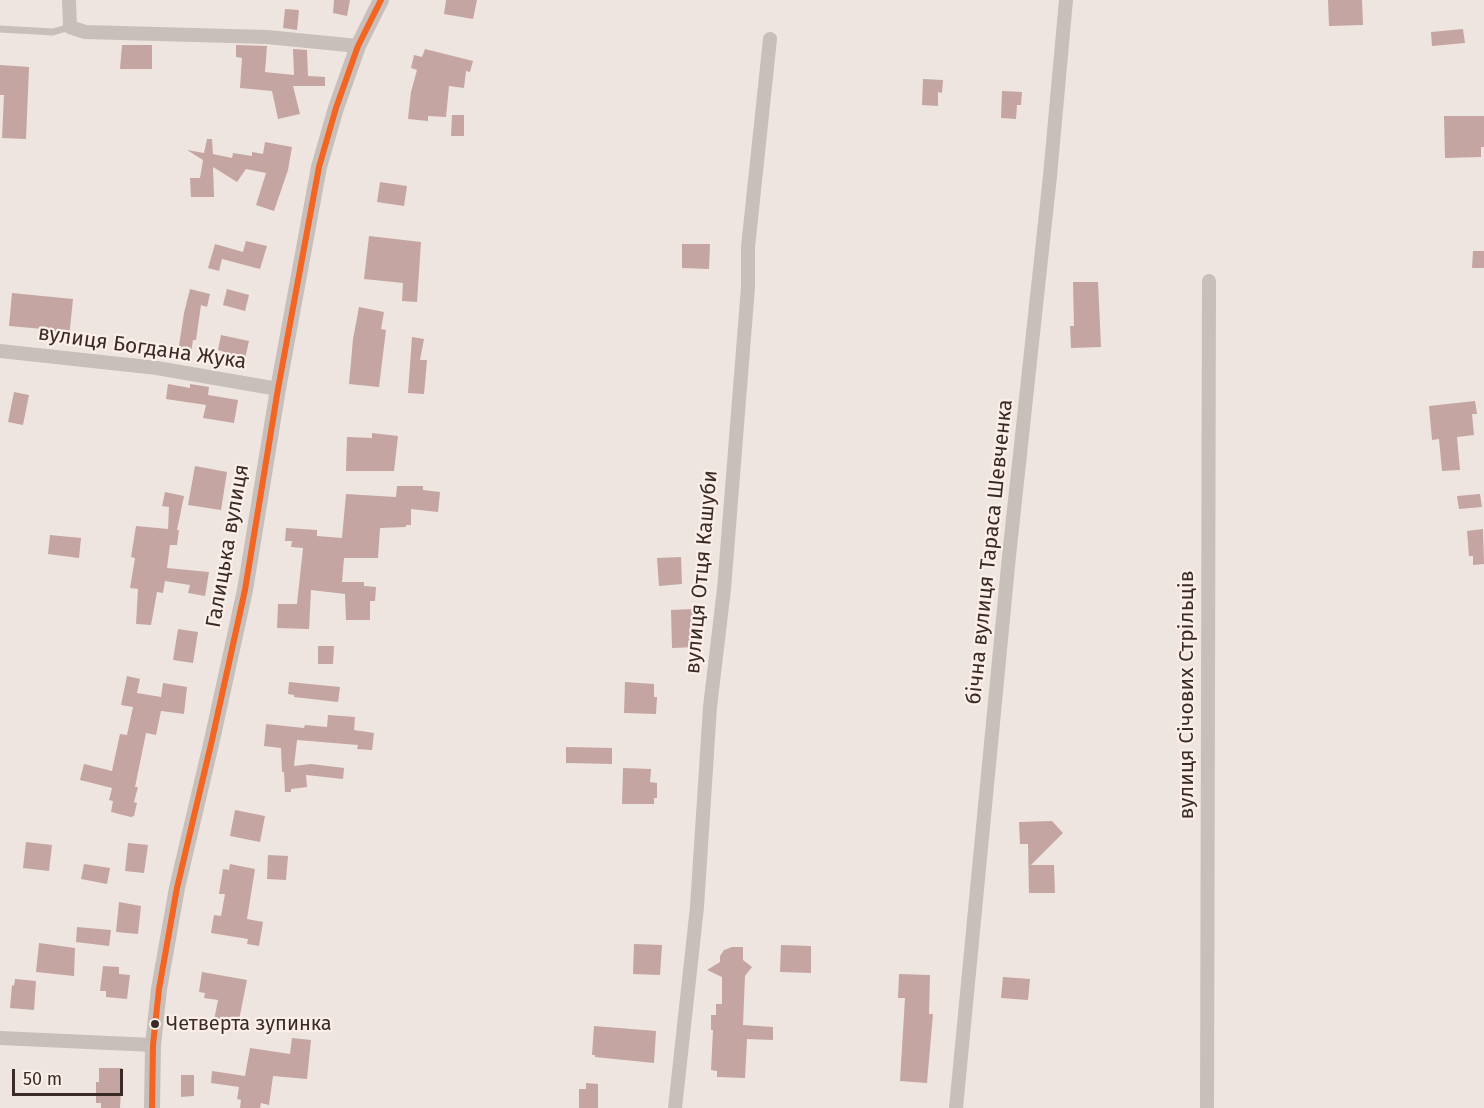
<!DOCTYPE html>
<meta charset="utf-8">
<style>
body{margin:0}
#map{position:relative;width:1484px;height:1108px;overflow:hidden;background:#eee5e1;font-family:"Fira Sans",sans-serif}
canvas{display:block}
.scale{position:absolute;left:12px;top:1069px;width:111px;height:27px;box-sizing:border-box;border:3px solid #392a28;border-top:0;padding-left:8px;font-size:18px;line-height:21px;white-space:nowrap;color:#392a28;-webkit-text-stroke:4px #fbefe8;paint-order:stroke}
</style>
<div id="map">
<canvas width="1484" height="1108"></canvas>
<div class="scale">50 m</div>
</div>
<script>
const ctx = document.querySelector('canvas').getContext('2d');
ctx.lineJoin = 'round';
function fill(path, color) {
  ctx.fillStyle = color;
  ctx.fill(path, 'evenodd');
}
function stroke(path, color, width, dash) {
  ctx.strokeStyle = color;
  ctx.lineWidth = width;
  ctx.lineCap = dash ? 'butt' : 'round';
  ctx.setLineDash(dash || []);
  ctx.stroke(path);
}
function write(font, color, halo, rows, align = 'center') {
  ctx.font = font + ' "Fira Sans",sans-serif';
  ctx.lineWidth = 4.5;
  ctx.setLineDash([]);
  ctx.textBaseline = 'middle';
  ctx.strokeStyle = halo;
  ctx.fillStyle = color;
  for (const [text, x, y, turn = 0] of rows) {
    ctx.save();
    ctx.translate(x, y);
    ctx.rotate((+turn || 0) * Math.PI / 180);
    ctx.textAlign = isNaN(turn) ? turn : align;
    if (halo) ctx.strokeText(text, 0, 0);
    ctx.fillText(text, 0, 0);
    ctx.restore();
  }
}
const building = new Path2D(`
 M334 0H350L347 16 333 13Z
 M446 0H477L473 19 444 14Z
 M1328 0H1362L1363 25 1329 26Z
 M285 9 299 10 297 30 283 28Z
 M1463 29 1465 43 1432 46 1431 32Z
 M122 45H152V69H120Z
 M236 45 267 46 265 72 294 75 293 49 307 50 308 76 325 77V86H293L300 114 278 119 272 91 240 88 242 58 236 57Z
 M425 49 473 61 470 72 466 71 464 88 449 86 446 117 428 116V121L408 119 411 92 417 70 411 68 414 55 422 57Z
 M0 65 29 67 26 139 2 138 4 95H0Z
 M923 79 943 80 942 93 938 92V106L922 105Z
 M1002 91 1022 92 1021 105H1017L1016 119 1001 118Z
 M452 115H464V136H451Z
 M1444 116H1484V147H1481V157L1445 158Z
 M207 139H212L213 154 232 158 233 153 252 156V152L263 154 265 142 292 147 288 170 274 211 256 205 266 173 246 169 237 182 213 167 214 197H191L190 178H200L203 160 187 150 204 153Z
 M380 182 407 186 404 206 377 202Z
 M369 236 421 242 417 302 402 301 403 283 364 279Z
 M246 241 267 246 260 269 222 259 219 271 208 268 215 244 243 252Z
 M682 244H710L709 269 682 268Z
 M1473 251H1484V268H1472Z
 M1073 282H1098L1101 347 1071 348 1070 326H1074Z
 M190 289 210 294 207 307 201 305 196 340H193L191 353 178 352 184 313Z
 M227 289 249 295 245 311 223 305Z
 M12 293 73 299 69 338 53 336 54 330 9 326Z
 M359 307 384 312 381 329 386 330 379 387 349 384 353 339Z
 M221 335 249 341 244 363 224 359 225 352 218 350Z
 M412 337 424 339 420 360H427L424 394 408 393Z
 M168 384 190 388V384L209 387 208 395 238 400 234 423 203 418 206 405 166 399Z
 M14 392 29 395 23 425 8 422Z
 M1475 401 1477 414H1472L1474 435 1457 437 1460 470 1442 471 1439 439 1432 440 1429 406Z
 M372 433 398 436 394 471H346L347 437 372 438Z
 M195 466 227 472 221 510 188 505Z
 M397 486H423V490L440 492 438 512 411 509V525H406V527L380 528 378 558H344L342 582H364V586L376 587 375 601H370V620H346L345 594 311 590 309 629 277 628 278 604H297L303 548 291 547 292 541H285L286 528 317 530V536L342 538 346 494 396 497Z
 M165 492 184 496 177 530H179L177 545H170L167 568 209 572 205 596 188 593 190 585 165 581 163 593 157 592 151 625 136 624 138 589 130 588 135 558 131 557 136 526 168 529 169 507 162 506Z
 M1480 494 1482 507 1459 509 1457 496Z
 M1483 529 1484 564 1473 565V556H1469L1467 531Z
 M50 535 81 538 79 558 48 554Z
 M681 557 682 584 659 586 657 558Z
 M694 609V622H697V628H699V641L697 642V647L672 648 671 610Z
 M178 629 198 632 193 663 173 660Z
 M318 646H334L333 664H318Z
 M127 676 140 679 137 693 161 697 163 683 187 687 184 714 161 711 156 735 146 733 135 787H138L134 802 137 803 134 816 131 817 111 812 113 801 109 800 112 788 80 780 84 764 112 771 120 734 127 735 133 707 121 705Z
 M289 682 340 687 338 702 294 697V695L288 694Z
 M625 682 654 684V697H657L656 714 624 713Z
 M328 715 355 717 354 730 374 733 372 750 357 749 358 745 297 740 294 766 311 764 344 768 343 779 306 775 307 787 291 789V792H285L284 772H282L281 748 264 746 266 724 304 728 305 725 327 727Z
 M566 747 612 748V764L566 763Z
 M623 768 651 769 650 782 657 783V798H654V804H622Z
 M235 810 265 816 260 842 230 836Z
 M1052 821 1063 833 1031 865H1054L1055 893H1029L1028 844H1020L1019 822Z
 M26 842 52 845 49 871 23 868Z
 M128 843 148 845 144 873 125 871Z
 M268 855 288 856 286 880 267 879Z
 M84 864 110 868 107 884 81 879Z
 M230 864 255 869 247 919 263 922 259 946 247 944 248 939 211 933 214 915 221 916 225 894H219L223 869 229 870Z
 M119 902 141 906 138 934 116 932Z
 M77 927 111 930 109 946 76 942Z
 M39 943 75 948 74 976 36 972Z
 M634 944 662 945 660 975 633 974Z
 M781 945 811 946V973L780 972Z
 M732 947H743V960L752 967 745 976 743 1025 773 1027V1040L747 1039 745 1078 717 1077V1071L711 1070 713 1030H711V1015H716V1004H722V977L707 970 720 962V956L724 950Z
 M103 966 119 967V974L130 975 127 999 106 997V991H100Z
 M202 972 247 980 237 1030 213 1025 218 1000 204 998 205 993 199 992Z
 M899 974 930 975 929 1014H933L927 1083 900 1081 905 998H898Z
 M1003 977 1030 979 1028 1000 1001 998Z
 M15 979 36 981 34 1010 10 1008 12 985 14 986Z
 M594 1026 656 1031 654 1063 595 1057V1055H592Z
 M292 1038 311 1040 307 1079 273 1076 269 1105 261 1103 260 1108H240L241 1100 237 1099 239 1087 211 1083 212 1071 245 1076 250 1048 290 1054Z
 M99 1068H122L120 1108H101V1103H96V1082H99Z
 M181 1075H194V1096L181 1097Z
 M586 1083 598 1084V1108H579V1089H586Z`);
const service = new Path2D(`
 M0 29 53 32 70 27`);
const minor = new Path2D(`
 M69 0 70 27 85 32 267 37 358 46
 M0 351 157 368 278 389
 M0 1038 153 1045
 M675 1108 697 907 710 707 724 589 748 287V247L770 39
 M956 1108 1009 556 1050 176 1066 0
 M1207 1108 1209 281`);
const tertiary = new Path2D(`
 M152 1108 153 1045 159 989 177 888 212 740 245 590 278 389 319 167 336 108 358 46 381 0`);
const bus1 = new Path2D(`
 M152 1108 153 1045 159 989 177 888 212 740 245 590 278 389 319 167 336 108 358 46 381 0`);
const markers = [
 [155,1024,5,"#392a28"]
];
const busNames = [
 ["Четверта зупинка",166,1024]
];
const streetNames = [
 ["вулиця Богдана Жука",142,348,8],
 ["Галицька вулиця",228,546,-80],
 ["бічна вулиця Тараса Шевченка",990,552,-84],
 ["вулиця Отця Кашуби",702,572,-85],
 ["вулиця Січових Стрільців",1187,695,-90]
];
fill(building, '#c4a5a1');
stroke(service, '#c8beba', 7);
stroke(minor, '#c8beba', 14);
stroke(tertiary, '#c8beba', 16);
stroke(bus1, '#f26522', 6);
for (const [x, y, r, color] of markers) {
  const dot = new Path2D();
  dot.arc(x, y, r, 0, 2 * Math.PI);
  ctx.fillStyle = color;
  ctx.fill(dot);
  stroke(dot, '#fbefe8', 2);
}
write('20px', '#392a28', '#fbefe8', busNames, 'left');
write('21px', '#392a28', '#fbefe8', streetNames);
</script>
